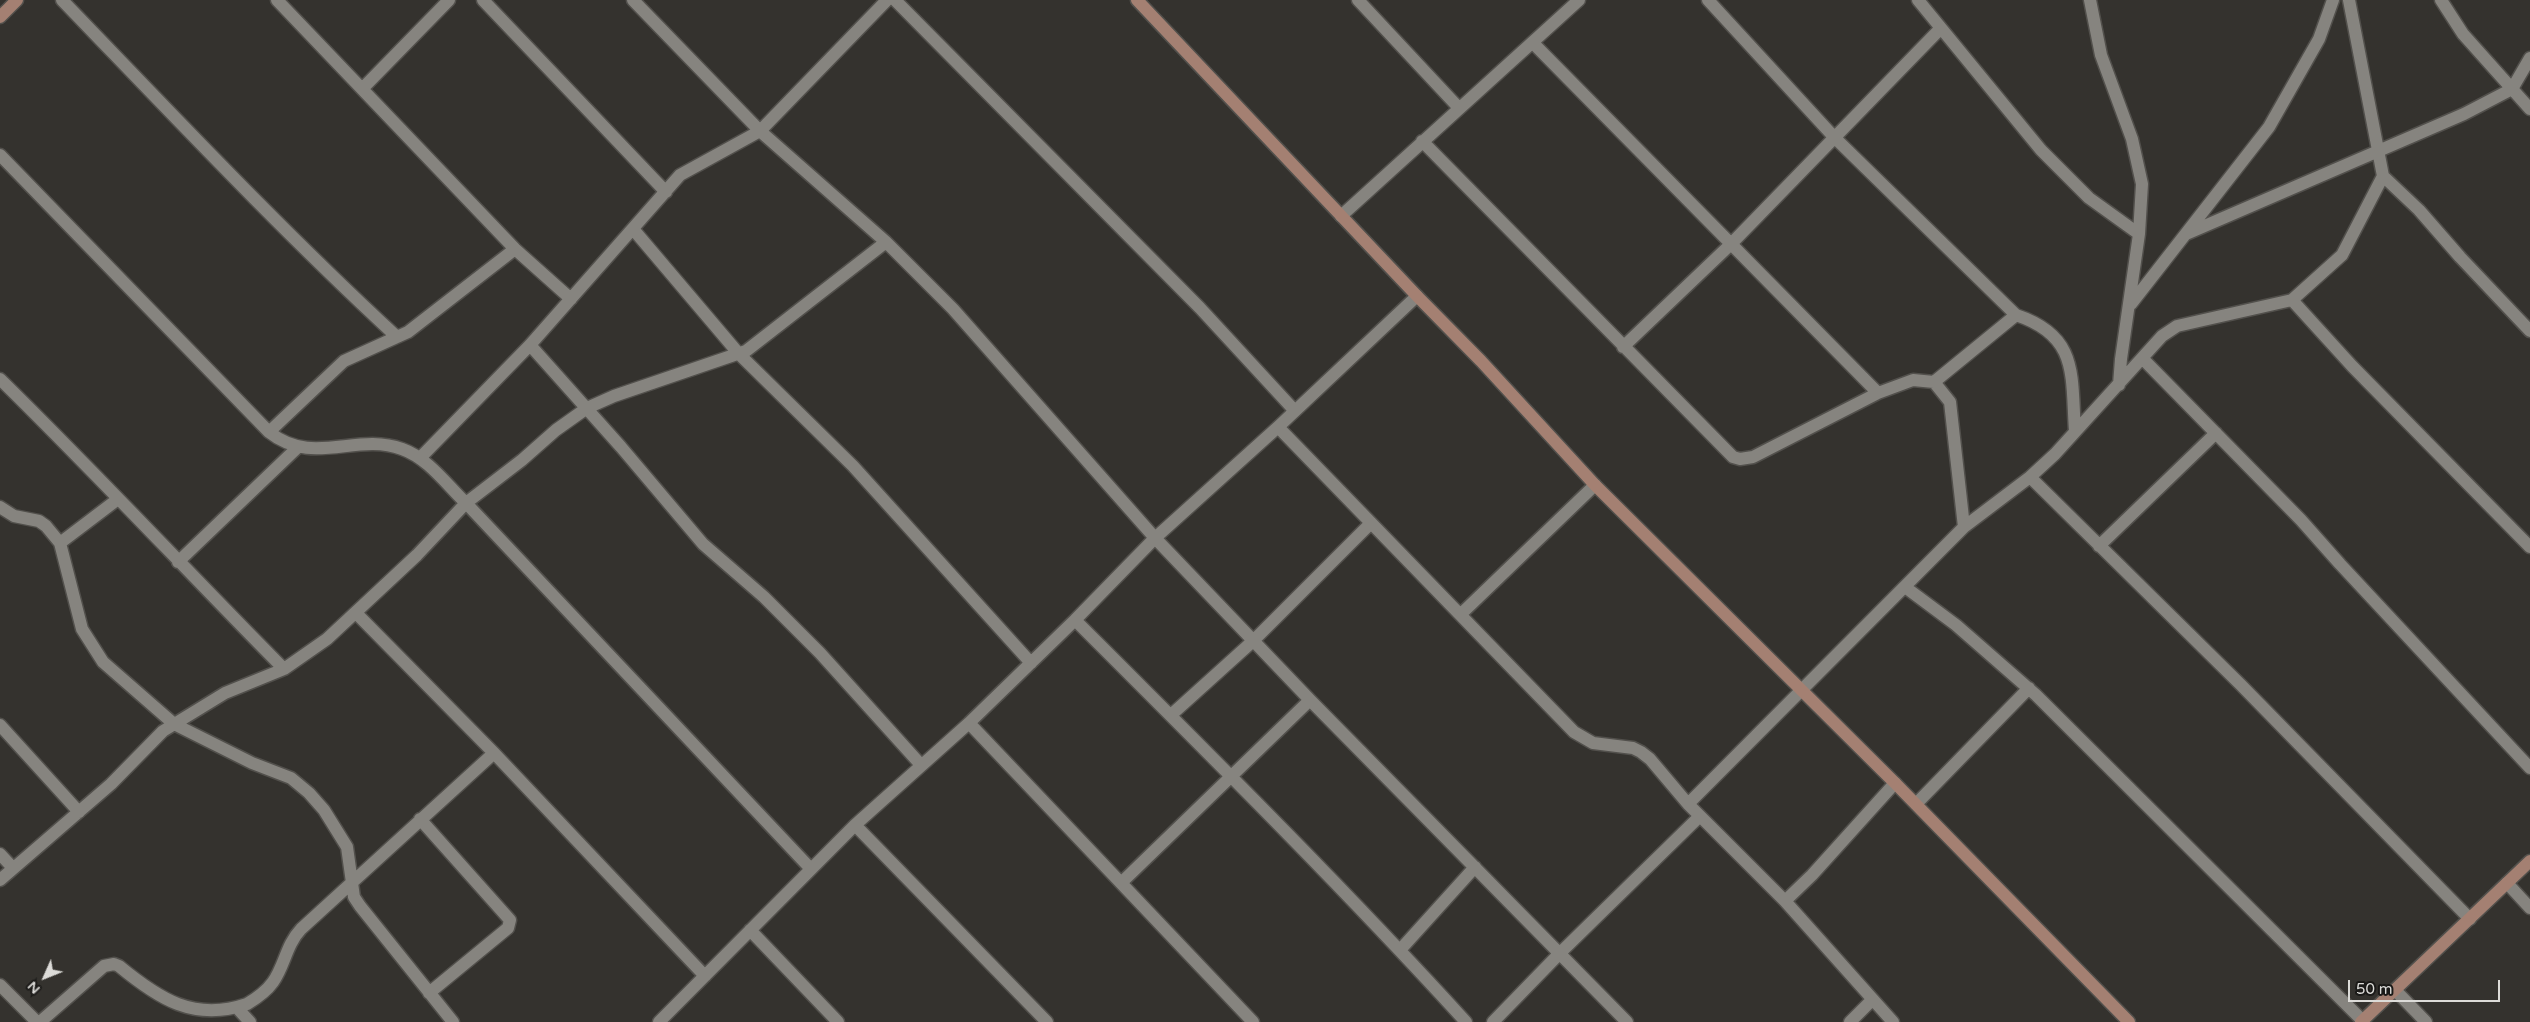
<!DOCTYPE html>
<style>
body{margin:0}
#map{position:relative;width:2530px;height:1022px;overflow:hidden;background:#34322e;font-family:"Varela Round",sans-serif}
canvas{display:block}
.north{position:absolute;left:20px;top:952px;width:50px;height:50px;-webkit-text-stroke:4px #1b1a18;paint-order:stroke;rotate:226deg;font-size:14px;font-weight:700;line-height:20px;text-align:center;color:#dcdbd8}
.north::after{content:'';display:block;margin:auto;width:18px;height:22px;background:#dcdbd8;clip-path:polygon(50% 0,100% 100%,50% 72%,0 100%)}
.scale{position:absolute;left:2348px;top:980px;width:152px;height:22px;box-sizing:border-box;border:2px solid #dcdbd8;border-top:0;padding-left:6px;font-size:15px;line-height:18px;white-space:nowrap;color:#dcdbd8;-webkit-text-stroke:4px #1b1a18;paint-order:stroke}
</style>
<div id="map">
<canvas width="2530" height="1022"></canvas>
<div class="north">N</div>
<div class="scale">50 m</div>
</div>
<script>
const ctx = document.querySelector('canvas').getContext('2d');
ctx.lineJoin = 'round';
function stroke(path, color, width, dash) {
  ctx.strokeStyle = color;
  ctx.lineWidth = width;
  ctx.lineCap = dash ? 'butt' : 'round';
  ctx.setLineDash(dash || []);
  ctx.stroke(path);
}
const street = new Path2D(`
 M62 0C172 114 281 230 397 337
 M277 0 515 249 571 299
 M483 0 666 192
 M633 0 760 131 886 242 953 309 1155 538 1310 700 1627 1022
 M895 0 1200 308 1295 411
 M1358 0 1459 108
 M1708 0 1834 137 2016 315C2079 336 2071 375 2075 431
 M1918 0 2041 150 2089 198 2139 234
 M2090 0 2101 55 2132 139 2142 184 2139 234 2121 359 2119 385
 M2349 0 2383 176 2419 210 2460 257 2530 331
 M2441 0 2463 34 2530 109
 M1533 43 1878 393
 M362 89 449 0
 M1422 141 1733 457 1740 459 1753 457 1878 393 1913 380 1934 382 1950 402 1964 527
 M0 155 269 432C313 467 356 432 402 449 428 458 447 485 466 503L811 869
 M1341 216 1579 0
 M633 229 739 354 853 466 1031 663
 M2186 234 2464 114 2512 89 2530 58
 M2292 300 2352 366 2530 547
 M2131 304 2269 127 2319 39 2333 0
 M530 345 621 447 703 544 764 597 820 653 921 765
 M1623 347 1731 244 1941 28
 M2142 358 2301 520 2340 564 2530 768
 M0 379C97 474 189 573 284 669
 M1934 382 2016 315
 M1278 427 1574 732 1593 743 1633 748 1641 752 1650 759 1688 804 1785 901
 M269 432 344 361 408 332 515 249
 M420 458 530 345 680 175 760 131 887 0
 M2030 477 2241 685 2470 919
 M0 507 14 516 39 521 46 526 60 543 82 629 103 662 174 724 252 763 291 778 309 793 324 810 347 847 354 897 360 906 453 1022
 M60 543 118 499
 M2099 546 2216 433
 M178 562 297 448
 M1905 587 1956 625 2036 695 2363 1021
 M356 613 494 753 705 976
 M1461 614 1595 485
 M1075 620C1207 752 1340 884 1466 1022
 M1171 715 1253 641 1370 524
 M969 723 1253 1022
 M0 725 79 812
 M1688 804 1964 527 2030 477 2055 454 2162 336 2177 326 2292 300 2342 255 2383 176
 M1916 804 2029 688
 M420 819 510 920 508 928 429 993
 M855 825 1047 1022
 M0 854 13 868
 M0 880 111 784 163 731 225 693 284 669 327 639 417 555 466 503 522 460 556 430 587 408 614 396 746 351 886 242
 M1122 882 1310 700
 M2507 883 2530 908
 M750 930 838 1022
 M1400 950 1475 867
 M0 985 37 1022
 M2395 990 2426 1022
 M239 1010 250 1022
 M40 1022 104 966 114 964 119 966C159 999 194 1022 247 1004 257 998 266 992 273 982 285 965 286 945 301 929L494 753
 M659 1022 855 825 969 723 1075 620 1155 538 1278 427 1417 296
 M1493 1022 1560 953 1700 816
 M1850 1022 1872 1000
 M1893 1022 1785 901 1812 875 1895 783`);
const secondary = new Path2D(`
 M1137 0 1417 296 1481 361 1595 485 1895 783 2129 1022
 M0 17 17 0
 M2361 1022 2530 861`);
stroke(street, '#52504c', 15);
stroke(secondary, '#52504c', 15);
stroke(street, '#86847f', 12);
stroke(secondary, '#a48072', 12);
</script>
